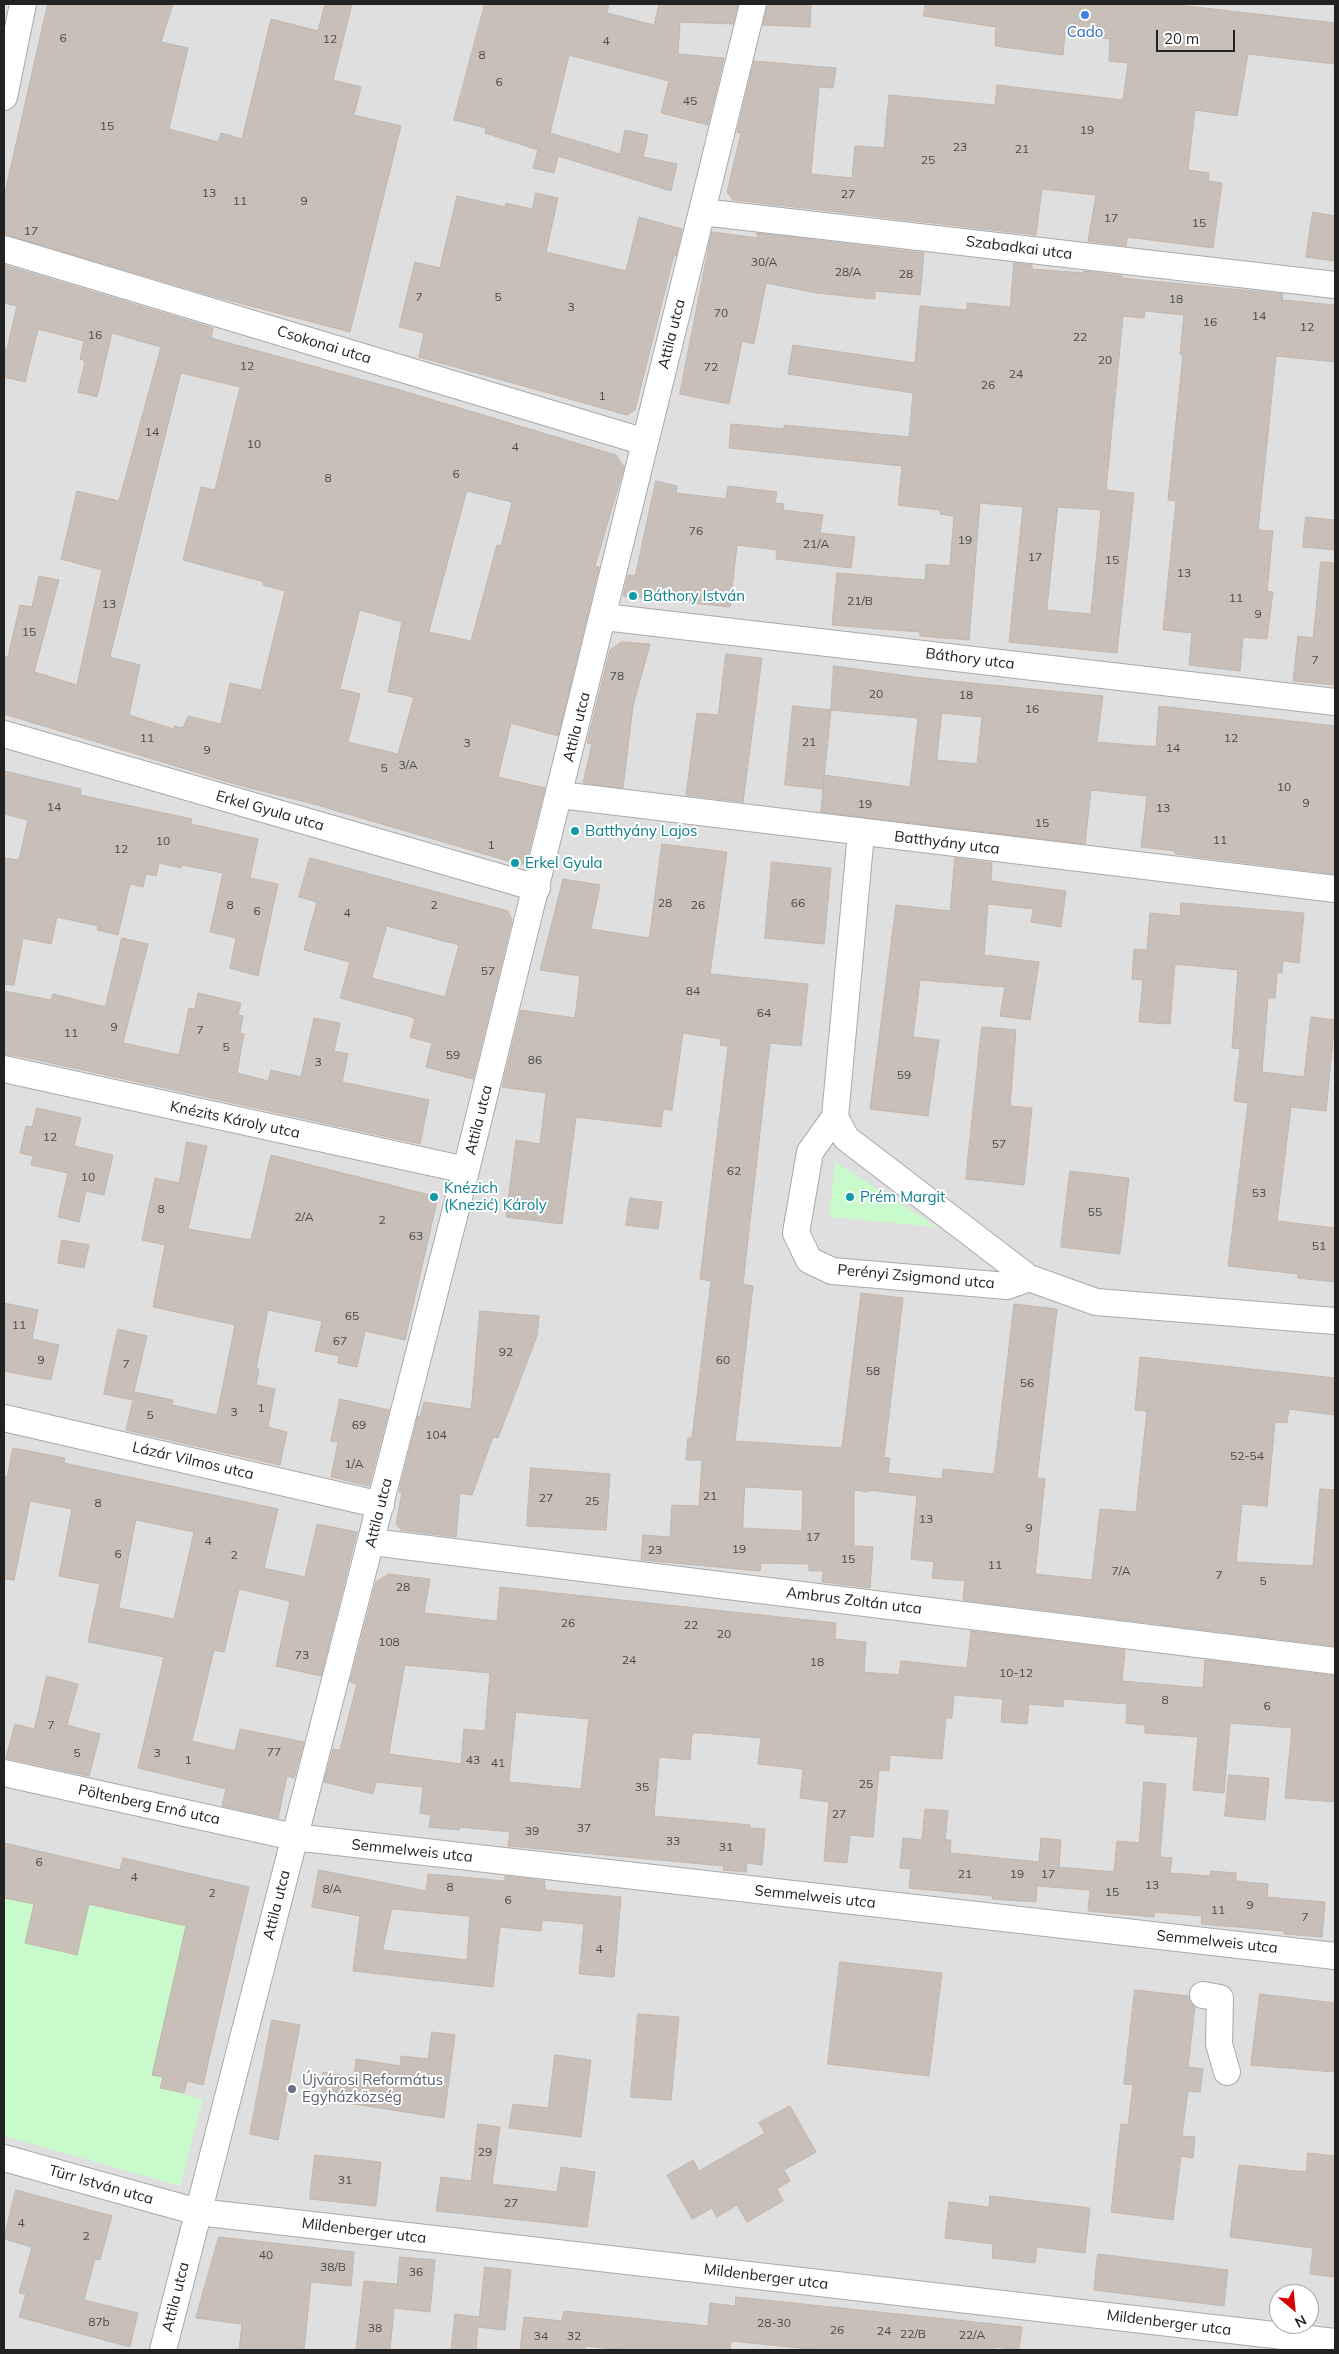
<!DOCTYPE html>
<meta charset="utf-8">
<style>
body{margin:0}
#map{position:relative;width:1339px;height:2354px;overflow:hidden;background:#f2efe9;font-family:Mulish,sans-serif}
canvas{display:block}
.frame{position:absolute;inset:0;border:5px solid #222;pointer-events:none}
.north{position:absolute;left:1269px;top:2284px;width:50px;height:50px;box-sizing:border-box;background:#fff;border:1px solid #a7a7a7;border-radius:50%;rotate:152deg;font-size:14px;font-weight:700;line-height:20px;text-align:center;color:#222}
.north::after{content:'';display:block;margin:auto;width:18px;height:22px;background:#d40000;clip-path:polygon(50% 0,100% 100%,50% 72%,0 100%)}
.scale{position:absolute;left:1156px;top:30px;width:79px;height:22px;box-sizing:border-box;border:2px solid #222;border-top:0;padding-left:6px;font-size:15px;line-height:18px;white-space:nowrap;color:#222;-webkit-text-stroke:4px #fff;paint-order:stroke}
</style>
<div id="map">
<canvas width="1339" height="2354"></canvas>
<div class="frame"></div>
<div class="north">N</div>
<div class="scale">20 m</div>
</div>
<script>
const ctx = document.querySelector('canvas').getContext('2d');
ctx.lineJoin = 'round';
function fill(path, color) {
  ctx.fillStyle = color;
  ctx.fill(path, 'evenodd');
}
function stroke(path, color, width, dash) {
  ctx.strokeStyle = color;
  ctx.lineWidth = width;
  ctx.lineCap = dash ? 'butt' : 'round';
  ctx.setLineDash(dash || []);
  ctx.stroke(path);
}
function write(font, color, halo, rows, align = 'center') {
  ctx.font = font + ' Mulish,sans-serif';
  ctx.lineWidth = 4;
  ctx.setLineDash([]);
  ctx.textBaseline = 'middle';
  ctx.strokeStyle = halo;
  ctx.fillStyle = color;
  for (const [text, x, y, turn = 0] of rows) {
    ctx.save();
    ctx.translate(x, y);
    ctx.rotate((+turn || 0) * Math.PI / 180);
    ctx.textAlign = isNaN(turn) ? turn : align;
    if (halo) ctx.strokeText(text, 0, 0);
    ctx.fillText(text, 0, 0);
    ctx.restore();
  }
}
const residential = new Path2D(`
 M4 4H1335V2350H4ZM1279 2294H1309V2324H1279Z`);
const park = new Path2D(`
 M835 1162 937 1227 829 1217Z
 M4 1898 34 1904 25 1943 77 1955 88 1905 186 1926 152 2075 163 2077 161 2087 203 2100 180 2186 4 2136Z`);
const building = new Path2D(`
 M48 4H173L161 42 188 48 169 129 218 142 221 133 242 139 271 19 318 31 325 4H352L333 80 361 87 354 115 401 126 350 332 220 298 4 234V197Z
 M485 4H609L607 13 654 25 659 4H738L733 24 680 22 678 54 724 58 708 125 661 113 669 81 569 55 550 133 620 154 625 130 648 135 643 157 677 164 671 191 558 156 554 173 533 168 538 150 485 133 486 128 454 120Z
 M768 4H811L810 27 763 25Z
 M925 4H1169L1335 23V64L1248 54 1237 116 1195 110 1188 170 1209 173 1208 181 1222 183 1213 248 1127 237 1126 246 1088 241 1096 195 1042 189 1036 235 733 200 727 192 741 133 737 132 754 61 836 68 833 88 819 87 811 174 852 178 855 146 884 148 889 95 995 105 997 85 1123 100 1128 63 1109 61 1110 39 1065 33 1063 55 995 46 996 27 924 16Z
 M536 193 558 198 546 252 626 271 639 217 682 229 676 256 674 255 635 410 627 415 419 357 424 333 399 327 415 262 440 268 457 196 505 207 506 203 532 209Z
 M1313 212 1335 216V261L1306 257Z
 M712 232 759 238 756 233 924 253 920 295 875 291V299L817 293 766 283 754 344 742 341 729 404 680 394Z
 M1014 263 1032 265V269L1083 273 1084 271 1122 276V278L1283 294 1282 300 1335 305V362L1276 356 1258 530 1273 531 1267 591 1273 592 1267 639 1243 637 1240 671 1189 665 1192 633 1163 630 1176 501 1168 500 1183 355 1180 354 1184 315 1145 311 1144 318 1123 316 1106 490 1134 493 1117 653 1009 642 1023 507 980 503 969 640 920 636V632L832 625 837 573 925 580 926 564 950 566 954 516 940 514V510L898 505 902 466 729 448 731 424 784 429V425L909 437 913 393 788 374 793 345 915 363 920 306 967 310V303L1010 307ZM1058 507 1101 510 1091 614 1047 610Z
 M4 265 213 328 211 338 400 390 616 455 624 467 595 566 599 567 558 736 511 723 498 777 545 788 526 862 521 865 515 863 310 803 238 785 4 714V656L8 657 20 605 32 607 39 576 59 580 34 672 77 685 102 570 61 559 77 491 119 501 161 347 112 333 97 397 78 392 85 361 80 359 84 341 38 329 25 382 4 377V349H7L17 306 4 303ZM181 373 240 387 215 490 201 487 183 560 264 582 263 585 285 591 261 690 230 683 221 724 188 716 183 728 175 726 174 729 129 715 140 665 110 657ZM467 491 512 502 501 546 497 545 471 641 429 632ZM360 610 402 622 388 692 414 697 398 754 348 742 360 694 340 689Z
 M656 481 677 486 676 493 726 499 728 486 777 492 775 503 784 504 783 510 823 515 820 533 855 537 851 568 776 559 777 550 737 545 730 607 623 596 628 575 635 576Z
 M1306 517 1335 520V550L1303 547Z
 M1321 562 1335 563V685L1293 681 1298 636 1313 638Z
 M622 642 650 644 633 706 623 788 583 783 592 744 587 743 610 650Z
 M726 654 762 658 743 802 686 795 697 713 718 715Z
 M834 666 922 678 1103 696 1097 742 1156 747 1159 706 1335 726V874L1175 854V851L1141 847 1147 796 1091 790 1085 844 821 812 824 775 910 787 918 718 831 710ZM942 713 982 717 977 764 937 760Z
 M793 706 831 710 823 789 785 785Z
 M4 771 81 789 80 795 192 819 191 824 258 839 250 878 278 884 258 976 230 968 236 938 210 932 223 873 182 865 181 868 159 863 156 876 146 874 143 887 130 884 118 935 97 930 98 926 57 917 51 944 23 938 14 985 4 984V858L19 860 28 820 4 814Z
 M662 844 727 852 710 974 808 984 801 1046 770 1043 743 1284 753 1286 735 1441 842 1448 861 1293 903 1298 884 1457 890 1458 888 1473 942 1479 943 1469 994 1474 1014 1304 1057 1309 1037 1478 1045 1479 1035 1574 1092 1580 1100 1509 1136 1512 1147 1411 1135 1410 1140 1357 1335 1378V1415L1289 1409 1287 1423 1275 1422 1267 1506 1242 1504 1236 1562 1313 1566 1320 1489 1335 1490V1646L963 1600 965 1581 932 1578 934 1562 911 1559 917 1496 868 1490V1492L854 1490V1546L873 1547 870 1588 822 1582 823 1571H809V1564L761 1563 760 1571 641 1560 643 1535 670 1537 672 1505 699 1506 702 1460H686L688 1438H692L711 1281 700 1279 728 1046 720 1045 721 1039 683 1033 672 1110 663 1109 661 1127 576 1117 562 1224 506 1217 516 1140 540 1144 546 1093 502 1087 521 1010 575 1018 580 976 540 970 563 879 600 885 591 929 649 938ZM745 1487 803 1490 802 1531 743 1528Z
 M310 858 508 911 512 920 473 1079 426 1067 432 1043 410 1037 415 1018 340 998 350 962 304 950 317 902 299 897ZM387 926 459 945 445 997 372 978Z
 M955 858 992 863 991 881 1066 891 1061 927 1031 922 1033 909 988 904 984 955 1039 962 1030 1020 1000 1016 1005 987 920 980 913 1037 939 1040 928 1116 870 1109 896 905 950 911Z
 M772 862 831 868 824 944 765 938Z
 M1181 903 1304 913 1299 963 1283 961 1282 973H1277L1275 998H1268L1262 1072 1304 1077 1311 1017 1335 1020 1326 1111 1291 1107 1277 1221 1335 1228V1282L1298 1278V1274L1228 1266 1248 1103 1234 1101 1240 1049 1232 1048 1238 970 1175 964 1170 1024 1139 1022 1143 980 1132 979 1134 949 1147 950 1150 913 1180 916Z
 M122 938 148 944 123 1043 179 1055 189 1008 195 1009 198 993 241 1003 238 1015 243 1016 240 1033 244 1034 237 1073 268 1081 271 1070 301 1077 314 1018 340 1023 334 1051 348 1054 342 1082 429 1100 420 1144 24 1057 4 1054V991L51 1000 53 994 105 1007Z
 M982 1027 1016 1030 1010 1106 1032 1108 1024 1185 966 1179Z
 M37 1108 81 1118 74 1146 113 1155 104 1195 86 1191 79 1222 58 1217 68 1173 31 1165 33 1156 20 1153 26 1126 32 1127Z
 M187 1142 207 1146 188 1229 251 1240 271 1155 438 1197 405 1340 365 1331 357 1367 338 1363 339 1356 315 1351 322 1321 268 1310 256 1369H259L256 1385 275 1389 268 1427 287 1432 280 1465 126 1430 135 1392 173 1400 172 1405 217 1415 235 1325 153 1307 165 1245 142 1240 155 1178 179 1183Z
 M1070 1171 1129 1178 1120 1254 1061 1247Z
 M630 1198 662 1202 658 1229 626 1225Z
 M62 1240 89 1245 84 1268 58 1263Z
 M4 1303 38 1310 32 1339 59 1345 51 1380 4 1371Z
 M480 1311 539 1316 537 1336 498 1438 493 1437 472 1495 460 1493 456 1537 401 1530 396 1524 402 1493 399 1492 418 1416 420 1417 424 1402 471 1409Z
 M118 1329 147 1336 132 1400 104 1394Z
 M340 1399 389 1410 369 1486 331 1477 338 1442 331 1441Z
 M13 1448 65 1458 64 1463 278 1509 264 1568 305 1577 317 1524 357 1532 321 1676 276 1666 290 1601 239 1589 224 1652 214 1650 192 1741 235 1751 240 1729 304 1742 294 1778 287 1776 278 1818 222 1806 226 1789 138 1768 164 1657 88 1642 100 1584 59 1576 72 1509 30 1501 14 1580 4 1579V1476L7 1477ZM136 1520 194 1532 174 1619 119 1608Z
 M531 1468 610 1474 606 1530 527 1526Z
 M389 1574 430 1579 424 1613 497 1621 500 1587 836 1623 835 1639 866 1642 864 1672 899 1675 901 1661 967 1668 971 1631 1125 1650 1122 1681 1203 1688 1205 1660 1335 1676V1802L1285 1798 1292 1728 1230 1723 1224 1793 1193 1790 1198 1737 1145 1733V1725L1126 1723 1127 1704 1064 1699 1063 1707 1029 1704 1027 1724 1001 1722 1003 1699 954 1695 952 1718H946L942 1759 890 1755 889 1771 879 1770 873 1837 850 1835 847 1863 824 1861 829 1802 800 1798 803 1769 758 1764 761 1738 702 1733H692L690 1760 659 1757 654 1816 750 1825V1828L765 1829 762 1865 747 1863 746 1872 723 1870 724 1866 508 1846 510 1832 460 1827 459 1830 429 1827 431 1815 420 1813 423 1787 376 1782 373 1794 324 1782 333 1749 340 1750 357 1684 350 1682 376 1582ZM405 1665 490 1673 485 1731 464 1729 461 1764 389 1754ZM516 1712 589 1719 581 1789 509 1782Z
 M47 1676 78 1684 67 1725 100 1734 89 1776 6 1758 15 1724 34 1729Z
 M1229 1775 1269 1778 1265 1820 1225 1816Z
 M1144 1782 1166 1784 1160 1857 1172 1858 1170 1873 1210 1876 1211 1871 1236 1873V1881L1268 1884 1267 1897 1325 1902 1322 1937 1284 1934V1931L1201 1924 1202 1916 1155 1912 1154 1917 1088 1911 1090 1890 1037 1886 1036 1902 992 1899 993 1896 909 1888 911 1869 900 1868 903 1838 922 1840 925 1809 948 1811 945 1840H951L950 1853 1039 1862 1041 1838 1061 1840 1059 1867 1114 1872 1117 1841 1139 1843Z
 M4 1843 120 1870 123 1858 249 1887 203 2085 187 2081 184 2093 160 2088 163 2077 152 2075 186 1926 89 1904 77 1955 25 1943 34 1904 4 1898Z
 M319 1870 426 1891 428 1874 505 1881V1876L545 1881V1890L621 1897 614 1977 579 1974 584 1924 542 1920 541 1931 500 1927 493 1987 353 1971 360 1916 312 1907ZM392 1909 470 1916 467 1960 383 1950Z
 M840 1962 942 1973 929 2076 828 2064Z
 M1135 1990 1188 1996 1195 2007 1188 2067 1203 2069 1200 2092 1188 2091 1182 2136 1195 2137 1193 2158 1181 2156 1173 2220 1111 2212 1121 2124 1128 2125 1133 2085 1124 2084Z
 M1260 1994 1335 2003V2072L1251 2065Z
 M638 2014 679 2017 671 2100 631 2097Z
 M272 2020 300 2025 278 2140 250 2134Z
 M432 2032 455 2035 444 2118 321 2099 323 2072 354 2078 356 2059 400 2066 401 2056 428 2059Z
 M555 2055 591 2060 581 2137 509 2128 513 2104 548 2108Z
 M790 2106 816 2152 784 2170 790 2181 777 2189 783 2201 747 2222 737 2205 717 2217 712 2208 692 2219 667 2175 693 2160 699 2171 765 2133 759 2123Z
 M478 2124 500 2127 492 2184 557 2192 561 2167 595 2172 587 2227 436 2211 441 2177 471 2181Z
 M1308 2153 1335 2156V2277L1310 2274 1313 2248 1230 2237 1239 2165 1306 2172Z
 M315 2155 381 2162 376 2206 310 2199Z
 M16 2190 112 2216 100 2260 95 2259 84 2300 138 2313 130 2347 19 2317 26 2294 19 2293 32 2247 4 2239Z
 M990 2196 1090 2208 1085 2253 1037 2247 1035 2263 992 2258 993 2244 945 2238 949 2202 989 2207Z
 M219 2237 354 2252 351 2286 311 2282 304 2350H239L242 2324 196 2318Z
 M1098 2254 1228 2270 1224 2306 1094 2290Z
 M400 2257 435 2260 430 2312 394 2308 390 2350H356L364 2281 397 2284Z
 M485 2267 511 2270 505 2330 478 2327 476 2350H451L455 2314 479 2317Z
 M736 2297 1022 2327 1019 2350 995 2347 994 2350H818L731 2341 730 2350H625L585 2346V2350H520L524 2317 562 2321 564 2311 708 2326 710 2303 735 2306Z`);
const minor = new Path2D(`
 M4 97 23 4
 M702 212 1335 285
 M4 249 645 442
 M604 617 1335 702
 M4 734 537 888
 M560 795 1335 889
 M861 833 835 1117 846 1138 1029 1278 1096 1302 1335 1321
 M4 1069 466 1170
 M835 1117 810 1152 796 1233 809 1260 832 1271 1007 1286 1029 1278
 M4 1418 381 1505
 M372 1542 1335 1661
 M4 1773 294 1837 1335 1956
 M1203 1995 1220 1998 1219 2044 1227 2072
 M4 2158 198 2212 1335 2342
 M163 2350 466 1170 753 4`);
const markers = [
 [1085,15,5,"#3f7fe0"],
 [633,596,5,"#0f9aa8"],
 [575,831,5,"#0f9aa8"],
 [515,863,5,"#0f9aa8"],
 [434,1197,5,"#0f9aa8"],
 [850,1197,5,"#0f9aa8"],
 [292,2089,5,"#6b7280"]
];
const numberNames = [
 ["6",63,38],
 ["12",330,39],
 ["4",606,41],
 ["8",482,55],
 ["6",499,82],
 ["45",690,101],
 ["15",107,126],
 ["19",1087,130],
 ["23",960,147],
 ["21",1022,149],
 ["25",928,160],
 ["13",209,193],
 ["27",848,194],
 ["11",240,201],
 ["9",304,201],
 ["17",1111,218],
 ["15",1199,223],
 ["17",31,231],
 ["30/A",764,262],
 ["28/A",848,272],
 ["28",906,274],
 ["7",419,297],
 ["5",498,297],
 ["18",1176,299],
 ["3",571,307],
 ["70",721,313],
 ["14",1259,316],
 ["16",1210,322],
 ["12",1307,327],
 ["16",95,335],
 ["22",1080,337],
 ["20",1105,360],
 ["12",247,366],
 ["72",711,367],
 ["24",1016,374],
 ["26",988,385],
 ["1",602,396],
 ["14",152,432],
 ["10",254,444],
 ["4",515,447],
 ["6",456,474],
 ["8",328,478],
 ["76",696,531],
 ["19",965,540],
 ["21/A",816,544],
 ["17",1035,557],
 ["15",1112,560],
 ["13",1184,573],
 ["11",1236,598],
 ["21/B",860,601],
 ["13",109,604],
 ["9",1258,614],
 ["15",29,632],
 ["7",1315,660],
 ["78",617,676],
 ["20",876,694],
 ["18",966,695],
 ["16",1032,709],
 ["11",147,738],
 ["12",1231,738],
 ["21",809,742],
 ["3",467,743],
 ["14",1173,748],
 ["9",207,750],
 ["3/A",408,765],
 ["5",384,768],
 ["10",1284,787],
 ["9",1306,803],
 ["19",865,804],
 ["14",54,807],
 ["13",1163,808],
 ["15",1042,823],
 ["11",1220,840],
 ["10",163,841],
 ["1",491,845],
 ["12",121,849],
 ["28",665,903],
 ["66",798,903],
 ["8",230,905],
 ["2",434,905],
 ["26",698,905],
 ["6",257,911],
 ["4",347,913],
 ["57",488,971],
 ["84",693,991],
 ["64",764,1013],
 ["9",114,1027],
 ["7",200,1030],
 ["11",71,1033],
 ["5",226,1047],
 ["59",453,1055],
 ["86",535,1060],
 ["3",318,1062],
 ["59",904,1075],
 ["12",50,1137],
 ["57",999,1144],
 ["62",734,1171],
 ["10",88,1177],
 ["53",1259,1193],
 ["8",161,1209],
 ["55",1095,1212],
 ["2/A",304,1217],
 ["2",382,1220],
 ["63",416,1236],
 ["51",1319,1246],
 ["65",352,1316],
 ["11",19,1325],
 ["67",340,1341],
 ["92",506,1352],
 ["9",41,1360],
 ["60",723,1360],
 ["7",126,1364],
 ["58",873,1371],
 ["56",1027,1383],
 ["1",261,1408],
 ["3",234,1412],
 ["5",150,1415],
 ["69",359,1425],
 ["104",436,1435],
 ["52-54",1247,1456],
 ["1/A",354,1464],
 ["21",710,1496],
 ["27",546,1498],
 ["25",592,1501],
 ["8",98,1503],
 ["13",926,1519],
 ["9",1029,1528],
 ["17",813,1537],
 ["4",208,1541],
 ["19",739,1549],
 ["23",655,1550],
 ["6",118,1554],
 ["2",234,1555],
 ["15",848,1559],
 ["11",995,1565],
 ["7/A",1121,1571],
 ["7",1219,1575],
 ["5",1263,1581],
 ["28",403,1587],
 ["26",568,1623],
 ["22",691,1625],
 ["20",724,1634],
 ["108",389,1642],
 ["73",302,1655],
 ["24",629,1660],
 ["18",817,1662],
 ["10-12",1016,1673],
 ["8",1165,1700],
 ["6",1267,1706],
 ["7",51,1725],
 ["77",274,1752],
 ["5",77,1753],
 ["3",157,1753],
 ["1",188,1760],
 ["43",473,1760],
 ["41",498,1763],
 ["25",866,1784],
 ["35",642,1787],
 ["27",839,1814],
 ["37",584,1828],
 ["39",532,1831],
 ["33",673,1841],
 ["31",726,1847],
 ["6",39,1862],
 ["21",965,1874],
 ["19",1017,1874],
 ["17",1048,1874],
 ["4",134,1877],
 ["13",1152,1885],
 ["8",450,1887],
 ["8/A",332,1889],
 ["15",1112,1892],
 ["2",212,1893],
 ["6",508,1900],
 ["9",1250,1905],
 ["11",1218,1910],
 ["7",1305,1917],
 ["4",599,1949],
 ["29",485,2152],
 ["31",345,2180],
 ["27",511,2203],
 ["4",21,2223],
 ["2",86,2236],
 ["40",266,2255],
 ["38/B",333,2267],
 ["36",416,2272],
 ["87b",99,2322],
 ["28-30",774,2323],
 ["38",375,2328],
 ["26",837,2330],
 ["24",884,2331],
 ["22/B",913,2334],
 ["22/A",972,2335],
 ["34",541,2336],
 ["32",574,2336]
];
const shopNames = [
 ["Cado",1085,32]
];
const streetNames = [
 ["Szabadkai utca",1019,248,7],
 ["Attila utca",672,334,-76],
 ["Csokonai utca",324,345,17],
 ["Báthory utca",970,659,7],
 ["Attila utca",577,727,-76],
 ["Erkel Gyula utca",270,811,16],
 ["Batthyány utca",947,843,7],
 ["Knézits Károly utca",235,1120,12],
 ["Attila utca",479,1120,-76],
 ["Perényi Zsigmond utca",916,1277,5],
 ["Lázár Vilmos utca",193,1461,13],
 ["Attila utca",379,1513,-76],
 ["Ambrus Zoltán utca",854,1601,7],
 ["Pöltenberg Ernő utca",149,1805,12],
 ["Semmelweis utca",412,1851,6],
 ["Semmelweis utca",815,1897,6],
 ["Attila utca",277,1905,-76],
 ["Semmelweis utca",1217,1942,6],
 ["Türr István utca",101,2185,16],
 ["Mildenberger utca",364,2231,7],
 ["Mildenberger utca",766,2277,7],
 ["Attila utca",176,2297,-76],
 ["Mildenberger utca",1169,2323,7]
];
const cultureNames = [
 ["Báthory István",643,596],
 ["Batthyány Lajos",585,831],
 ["Erkel Gyula",525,863],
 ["Knézich",444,1188],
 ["(Knezić) Károly",444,1205],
 ["Prém Margit",860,1197]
];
const worshipNames = [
 ["Újvárosi Református",302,2080],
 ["Egyházközség",302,2097]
];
fill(residential, '#e0dfdf');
fill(park, '#c8facc');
fill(building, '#c7bfb8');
stroke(building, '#c4b6ab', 1);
stroke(minor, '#a9a9a9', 28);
stroke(minor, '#fff', 26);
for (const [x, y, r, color] of markers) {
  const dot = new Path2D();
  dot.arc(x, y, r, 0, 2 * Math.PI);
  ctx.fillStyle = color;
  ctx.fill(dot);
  stroke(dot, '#fff', 2);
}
write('12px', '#4b4948', null, numberNames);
write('15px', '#366cbe', '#fff', shopNames);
write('15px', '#222', '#fff', streetNames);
write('15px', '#0d838f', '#fff', cultureNames, 'left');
write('15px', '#5b616d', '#fff', worshipNames, 'left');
</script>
